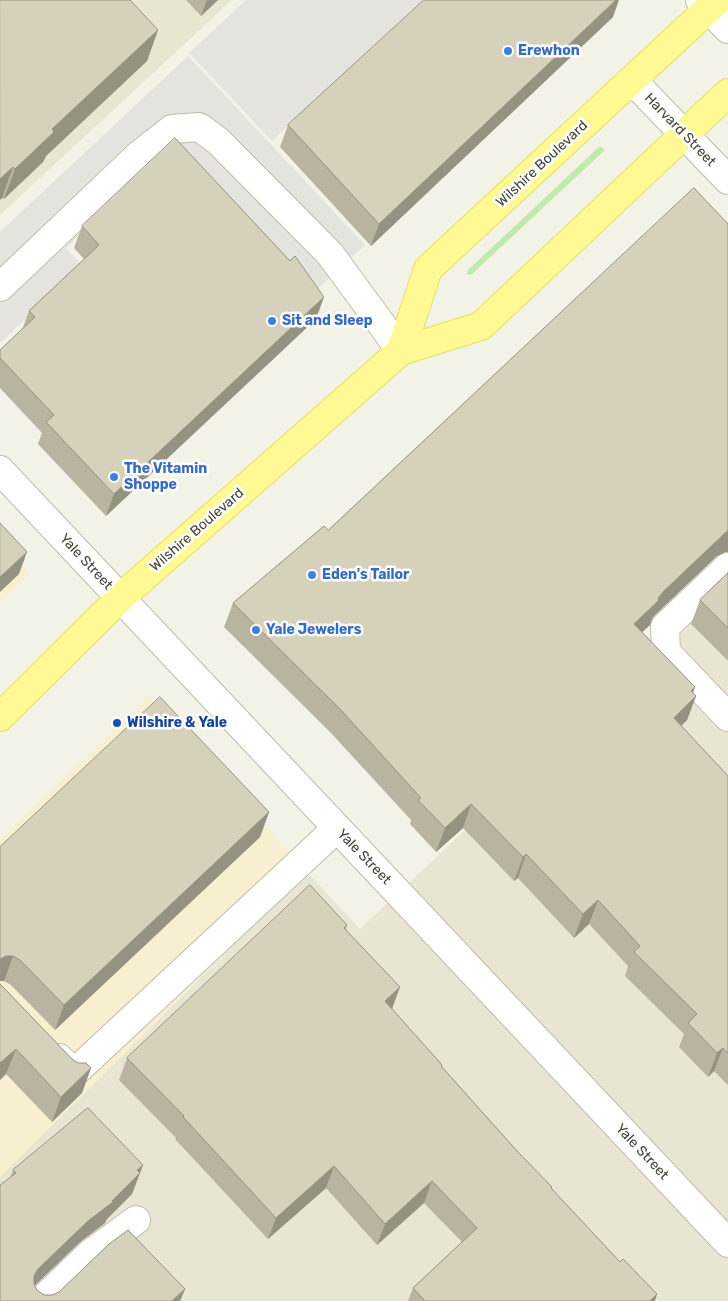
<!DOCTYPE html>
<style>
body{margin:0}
canvas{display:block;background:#f3f2e6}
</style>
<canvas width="728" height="1301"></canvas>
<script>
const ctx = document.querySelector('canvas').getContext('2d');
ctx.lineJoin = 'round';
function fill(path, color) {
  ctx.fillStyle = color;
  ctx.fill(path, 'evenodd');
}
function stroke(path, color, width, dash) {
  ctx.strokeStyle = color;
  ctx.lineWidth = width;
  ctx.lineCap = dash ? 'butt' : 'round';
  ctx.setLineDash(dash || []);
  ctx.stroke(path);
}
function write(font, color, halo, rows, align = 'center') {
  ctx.font = font + ' Rubik,sans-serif';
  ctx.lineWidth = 5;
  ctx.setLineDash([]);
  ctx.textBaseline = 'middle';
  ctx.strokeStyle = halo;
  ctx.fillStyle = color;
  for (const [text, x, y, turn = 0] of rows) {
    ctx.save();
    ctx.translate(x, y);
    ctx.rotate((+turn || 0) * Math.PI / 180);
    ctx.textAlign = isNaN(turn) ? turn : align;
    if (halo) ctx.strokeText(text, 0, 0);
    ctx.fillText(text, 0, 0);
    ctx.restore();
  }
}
const residential = new Path2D(`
 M0 0H232L0 215Z
 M728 582V1301H0V1177L307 872 360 929Z`);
const commercial = new Path2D(`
 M0 542 30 574 0 602Z
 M149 695 307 872 0 1177V840Z`);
const green = new Path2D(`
 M600 146 605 150 472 274 469 275 467 274 468 270Z`);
const parking = new Path2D(`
 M246 0H423L272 141 189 53Z
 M188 56 365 245 309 297 171 151 66 248 82 266 0 343V232Z`);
const minor = new Path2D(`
 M700 0 728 29
 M632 80 728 180
 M0 287 140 154 172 129 199 127 218 141 330 254 401 351
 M0 470 728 1243
 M728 567 665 627 666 652 728 717
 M59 1058 74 1073 337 828
 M41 1301 91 1253 136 1220`);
const major = new Path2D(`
 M401 351 428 269 718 0
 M0 717 120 598 401 351 481 326 728 93`);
const wall = new Path2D(`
 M0 0 158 30 147 61 46 156 43 162 4 199 2 198 0 200Z
 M186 0H218L201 16Z
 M613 17 371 246 280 147 288 125Z
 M82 226 316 319 106 516 38 444 42 433 0 388V350L22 330 29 311 84 259 74 248Z
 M328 530 725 552 717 556 654 616 652 619 650 625 642 632 695 687 693 693 696 696 687 720 681 726 728 776V1085L714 1071 708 1077 679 1047 684 1034 625 976 628 966 589 924 574 938 518 878 514 881 463 828 436 852 410 824 411 820 331 733 224 627 233 603Z
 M728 573V661L691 624 700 600Z
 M269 812 260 837 55 1030 11 985 4 981 0 847Z
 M347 925 346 929 392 1009 442 1065V1067L551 1189 655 1301H408L413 1288 462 1242 424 1203 377 1245 326 1188 268 1239 175 1139 176 1138 119 1080 127 1058Z
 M0 984 72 1059 78 1063 91 1068 82 1093 52 1122 6 1074Z
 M143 1165 132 1194 107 1219 105 1223 80 1242 34 1286 37 1290 44 1295H52L185 1289 180 1301H0L10 1178 13 1170Z`);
const shadedWall = new Path2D(`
 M207 0H218L201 16Z
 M616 0H619L613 17 371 246 379 224Z
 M158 30 147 61 46 156 43 162 4 199 15 169 52 129Z
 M13 167 2 198 0 200V179Z
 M324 297 316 319 106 516 114 494Z
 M728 531V552H725L717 556 654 616 652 619 650 625 625 648 634 624 659 597 663 592 726 532Z
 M27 552 19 574 0 592V577Z
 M695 687 689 703 696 696 687 720 665 741 674 718 691 691Z
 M471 804 463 828 436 852 445 828Z
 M269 812 260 837 55 1030 64 1005Z
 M526 854 518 878 514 881 523 857Z
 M598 900 589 924 574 938 583 914Z
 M6 956H13L4 981H0V959Z
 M400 987 392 1009 377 1023 385 1001Z
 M723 1048 714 1071 708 1077 717 1053Z
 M16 1049 6 1074 0 1080V1063Z
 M91 1068 82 1093 52 1122 61 1097Z
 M143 1165 132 1194 107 1219 105 1223 80 1242 30 1290 34 1276 38 1269 88 1221Z
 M334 1166 326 1188 268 1239 276 1218Z
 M432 1181 424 1203 377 1245 385 1224Z
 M185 1289 180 1301H172Z
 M657 1294 655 1301H650Z`);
const building = new Path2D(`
 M0 0H130L158 30 52 129 54 132 15 169 13 167 0 179Z
 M424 0H616L379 224 288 125Z
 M175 138 290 261 295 256 324 297 114 494 46 422 54 415 0 358V350L35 317 29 311 99 245 82 226Z
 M694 188 728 224V531L726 532 663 592 659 597 658 601 634 624 695 687 691 691 696 696 674 718 728 776V1053L723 1048 717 1053 688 1023 697 1014 634 952 640 946 598 900 583 914 526 854 523 857 471 804 445 828 418 800 421 798 340 709 233 603 324 526 328 530Z
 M0 523 27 552 0 577Z
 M728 573V628L700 600Z
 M160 697 269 812 64 1005 20 960 13 956H6L0 959V847Z
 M310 885 347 925 344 928 400 987 385 1001 442 1065 441 1066 517 1151 552 1187 551 1188 620 1262 623 1259 657 1294 650 1301H425L413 1288 477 1228 432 1181 385 1224 334 1166 276 1218 183 1117 184 1116 127 1058Z
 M0 984 72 1059 78 1063H86L91 1068 61 1097 16 1049 0 1063Z
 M88 1108 143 1165 137 1170 140 1173 112 1201 113 1202 88 1221 38 1269 34 1276V1284L37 1290 44 1295H52L59 1292 109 1244 128 1230 185 1289 172 1301H0V1185L16 1173 13 1170Z`);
const markers = [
 [508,51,5,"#3f7fe0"],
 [272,321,5,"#3f7fe0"],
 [114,477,5,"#3f7fe0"],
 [312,575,5,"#3f7fe0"],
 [256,630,5,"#3f7fe0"],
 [117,723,5,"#1a4fb4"]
];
const shopNames = [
 ["Erewhon",518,51],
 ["Sit and Sleep",282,321],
 ["The Vitamin",124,469],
 ["Shoppe",124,485],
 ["Eden's Tailor",322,575],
 ["Yale Jewelers",266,630]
];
const streetNames = [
 ["Harvard Street",680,130,46],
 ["Wilshire Boulevard",542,164,-43],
 ["Wilshire Boulevard",197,530,-41],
 ["Yale Street",86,562,47],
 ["Yale Street",364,857,46],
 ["Yale Street",642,1152,47]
];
const transitNames = [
 ["Wilshire & Yale",127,723]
];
fill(residential, '#e8e6d3');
fill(commercial, '#f7efd0');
fill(green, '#c0eaac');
fill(parking, '#e4e3de');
stroke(minor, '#bfbda8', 30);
stroke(major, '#e8de5f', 30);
stroke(minor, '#fff', 28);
stroke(major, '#fff993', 28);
fill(wall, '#b8b4a0');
fill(shadedWall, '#969282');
fill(building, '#d6d1ba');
stroke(building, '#969282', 1);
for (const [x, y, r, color] of markers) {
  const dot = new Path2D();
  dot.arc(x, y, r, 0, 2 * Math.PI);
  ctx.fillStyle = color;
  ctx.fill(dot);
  stroke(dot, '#fff', 2);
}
write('bold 14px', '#366cbe', '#fff', shopNames, 'left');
write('14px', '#464335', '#fff', streetNames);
write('bold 14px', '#164399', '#fff', transitNames, 'left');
</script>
